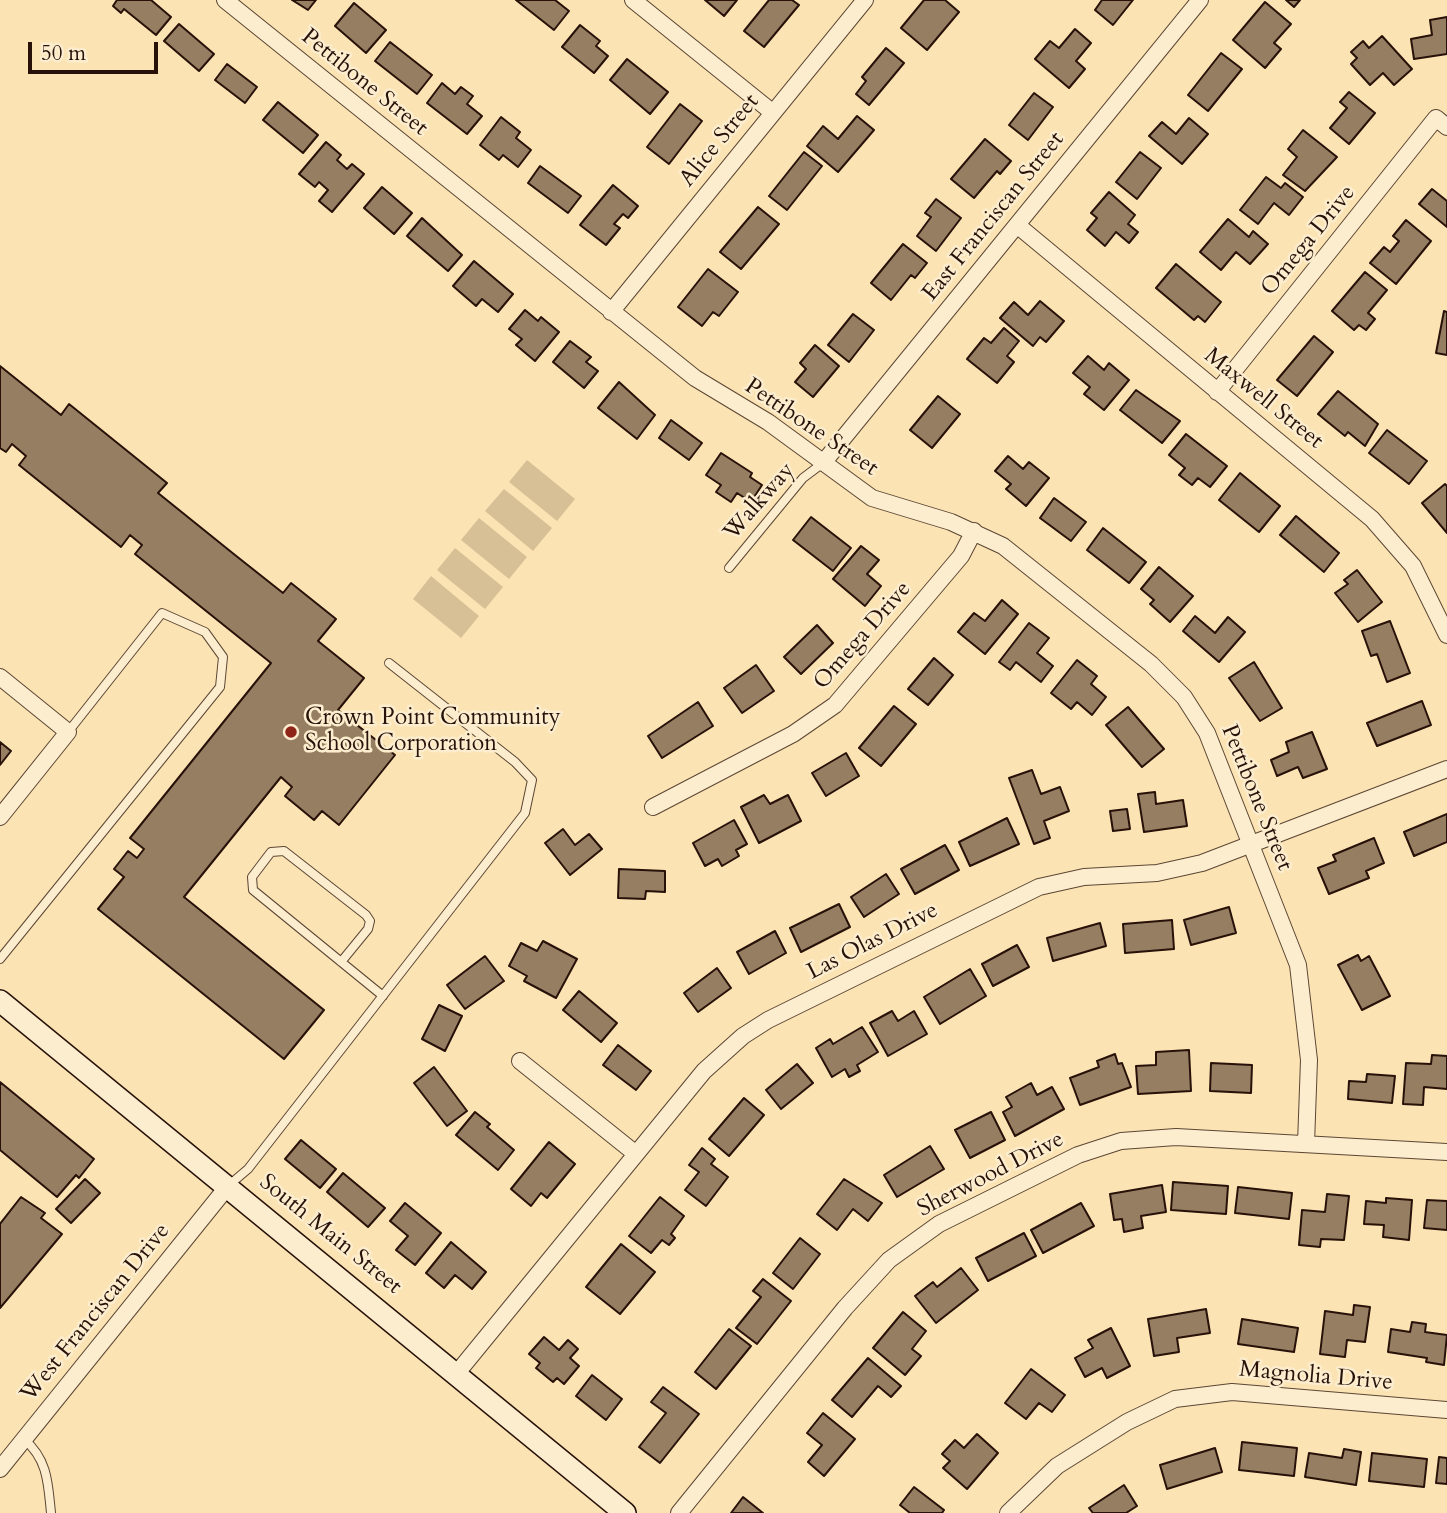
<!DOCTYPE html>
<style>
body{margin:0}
#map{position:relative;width:1447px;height:1513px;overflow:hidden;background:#fbe3b3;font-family:Cardo,serif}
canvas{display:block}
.scale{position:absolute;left:28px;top:42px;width:130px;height:32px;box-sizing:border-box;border:4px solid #271109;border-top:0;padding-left:9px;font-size:21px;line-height:24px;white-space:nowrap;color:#271109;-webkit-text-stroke:5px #fcedce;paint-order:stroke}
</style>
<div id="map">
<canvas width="1447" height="1513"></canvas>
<div class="scale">50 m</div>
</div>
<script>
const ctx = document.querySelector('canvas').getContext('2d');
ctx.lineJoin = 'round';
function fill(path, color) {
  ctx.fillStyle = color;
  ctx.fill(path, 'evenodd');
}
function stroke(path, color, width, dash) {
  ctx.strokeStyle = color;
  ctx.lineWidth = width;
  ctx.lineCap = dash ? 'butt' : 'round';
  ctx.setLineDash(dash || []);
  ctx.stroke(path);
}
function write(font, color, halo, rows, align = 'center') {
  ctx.font = font + ' Cardo,serif';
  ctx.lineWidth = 5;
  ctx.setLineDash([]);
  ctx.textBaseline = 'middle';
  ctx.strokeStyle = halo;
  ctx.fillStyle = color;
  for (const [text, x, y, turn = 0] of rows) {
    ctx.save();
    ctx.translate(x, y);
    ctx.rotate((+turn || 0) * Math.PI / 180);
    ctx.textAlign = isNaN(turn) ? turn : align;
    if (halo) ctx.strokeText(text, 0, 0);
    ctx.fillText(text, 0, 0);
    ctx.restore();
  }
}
const green = new Path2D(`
 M527 460 575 499 557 521 509 482Z
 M504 489 552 528 533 551 485 511Z
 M479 518 527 557 509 579 461 540Z
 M455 548 503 587 485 609 437 570Z
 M431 576 479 616 461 638 413 599Z`);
const building = new Path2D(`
 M117 0H151L171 17 156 35 124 9 121 13 113 6Z
 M292 0H316L308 10Z
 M516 0H555L569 11 554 30Z
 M705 0H737L724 16Z
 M769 0H792L799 5 764 47 744 31Z
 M924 0H945L959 12 927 50 901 28Z
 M1102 0H1133L1113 25 1095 10Z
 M1286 0H1300L1294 7Z
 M1265 2 1291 24 1274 43 1281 49 1265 68 1233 40Z
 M354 3 386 30 366 53 335 26Z
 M1447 17V54L1414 59 1411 39 1432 35 1430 20Z
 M179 24 214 54 199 71 164 41Z
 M580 25 600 41 596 46 608 56 594 73 562 47Z
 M1075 29 1091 43 1076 61 1085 69 1069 88 1035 59 1050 41 1059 48Z
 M1382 36 1412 69 1394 85 1383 73 1370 85 1351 64 1357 58 1351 52 1363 41 1369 48Z
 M390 42 432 75 417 94 375 61Z
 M886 48 904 63 869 105 856 94 866 81 862 77Z
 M1221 53 1242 69 1208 111 1188 95Z
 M627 59 668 92 650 114 610 80Z
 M227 64 257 87 245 103 215 80Z
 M442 83 455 94 461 87 473 96 467 104 482 116 467 134 427 103Z
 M1349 92 1375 113 1349 144 1330 128 1347 108 1340 102Z
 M1034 93 1053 107 1028 140 1009 125Z
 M278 102 318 135 303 153 263 120Z
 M680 104 702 121 669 164 647 147Z
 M857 116 874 130 838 172 807 146 823 126 838 139Z
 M501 117 520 132 516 138 531 150 518 167 503 155 499 160 480 145Z
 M1189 118 1208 134 1182 164 1149 136 1162 122 1176 134Z
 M1303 130 1337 157 1305 191 1283 175 1297 157 1288 149Z
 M985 139 1011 161 1000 174 997 171 974 198 951 179Z
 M326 142 341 155 337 160 347 169 352 164 364 174 332 212 319 201 328 190 319 182 315 187 299 174Z
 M804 152 822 166 787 210 769 196Z
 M1140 152 1161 168 1137 199 1116 182Z
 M540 166 581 196 568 213 528 183Z
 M1266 177 1281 188 1285 183 1303 197 1289 215 1274 203 1258 224 1240 210Z
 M613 185 638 206 628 218 623 214 614 224 620 228 606 245 580 225Z
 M382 187 412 213 394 234 364 208Z
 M1432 189 1447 201V227L1419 204Z
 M1109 192 1135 215 1128 224 1138 232 1129 243 1116 232 1105 246 1087 230 1097 218 1091 213Z
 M936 199 961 218 936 251 917 236 931 217 925 213Z
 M758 207 779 224 741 269 720 252Z
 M422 218 462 255 448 271 407 236Z
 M1228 219 1249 237 1253 231 1268 244 1250 264 1236 252 1221 270 1200 252Z
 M1406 220 1431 241 1396 284 1370 263 1384 247 1390 252 1399 241 1393 236Z
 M903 244 927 263 915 278 911 275 891 300 871 283Z
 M474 261 513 294 498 312 482 299 476 306 453 286Z
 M1176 264 1221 302 1205 322 1198 316 1194 320 1156 288Z
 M708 269 738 292 719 316 713 312 702 326 678 307Z
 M1365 272 1387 290 1368 313 1375 319 1366 330 1359 325 1354 330 1332 311Z
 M1040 301 1064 321 1046 342 1040 337 1033 346 1000 318 1014 302 1028 315Z
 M525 310 538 321 541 317 559 332 535 361 516 345 522 339 509 329Z
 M1444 311 1447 312V355L1436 353Z
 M853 314 874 330 849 362 828 345Z
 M1004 328 1019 341 1007 356 1014 362 997 383 967 359 984 338 991 343Z
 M1314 336 1333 352 1297 396 1277 380Z
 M570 341 591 357 586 362 598 371 584 388 553 362Z
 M815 345 839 366 813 397 795 382 806 369 800 363Z
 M1088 356 1104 370 1109 363 1129 380 1104 410 1084 394 1090 387 1073 373Z
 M0 366 61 415 69 404 167 483 158 493 235 555 283 593 291 583 336 619 318 641 364 678 338 710 395 755 339 825 322 811 314 820 285 796 292 787 281 777 184 897 324 1010 284 1059 98 909 124 877 114 869 128 851 137 858 144 849 130 838 271 663 135 554 142 545 130 535 121 547 19 465 26 456 12 444 6 452 0 448Z
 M619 382 655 415 637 439 598 408Z
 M1136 390 1180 421 1162 443 1120 410Z
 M1338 391 1378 424 1365 446 1348 432 1345 436 1318 414Z
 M938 396 960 414 932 448 910 430Z
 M671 420 702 443 689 460 659 438Z
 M1387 430 1427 461 1409 484 1369 453Z
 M1186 434 1227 466 1210 487 1198 478 1192 485 1179 475 1185 468 1169 455Z
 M721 453 752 473 750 477 762 485 751 502 737 493 731 502 716 492 721 485 706 475Z
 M1008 456 1023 469 1029 462 1049 478 1026 506 1006 489 1011 484 995 471Z
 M1240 473 1280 506 1259 532 1219 500Z
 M1445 484 1447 486V533L1422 503Z
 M1054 498 1086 522 1071 541 1040 518Z
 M1296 516 1339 553 1324 572 1280 535Z
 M811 517 851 548 833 571 793 540Z
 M1103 528 1146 562 1129 583 1087 550Z
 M861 546 879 560 867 574 881 586 865 606 833 579Z
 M1159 567 1193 596 1170 622 1150 604 1154 600 1141 589Z
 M1357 570 1382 602 1358 622 1335 593 1348 584 1344 580Z
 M1002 600 1018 614 985 654 958 632 974 613 985 621Z
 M1195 616 1215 633 1228 617 1245 632 1219 662 1183 631Z
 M1390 621 1410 673 1387 682 1377 654 1371 656 1362 631Z
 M1029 623 1049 638 1037 653 1053 666 1041 682 1016 662 1010 670 999 662Z
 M817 625 833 643 801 674 784 657Z
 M934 658 953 675 928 705 908 689Z
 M1077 660 1097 676 1091 684 1106 697 1092 715 1077 702 1071 709 1051 693Z
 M1254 662 1282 708 1260 721 1229 678Z
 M756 665 774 691 742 713 724 688Z
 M1422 701 1431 725 1377 746 1367 723Z
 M698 702 713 726 662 758 648 736Z
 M894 706 916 724 881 766 859 748Z
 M1128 707 1164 749 1142 767 1106 725Z
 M1312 732 1327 769 1303 778 1298 767 1277 776 1271 760 1289 752 1286 742Z
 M0 742 11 751 0 765Z
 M846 753 859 776 826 796 812 773Z
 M1032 770 1041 794 1060 787 1069 811 1044 821 1050 838 1034 844 1009 778Z
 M1155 792 1156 804 1183 800 1187 826 1144 832 1138 794Z
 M764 795 770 804 788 795 801 821 759 843 741 807Z
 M1127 809 1130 829 1113 831 1110 811Z
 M1447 814V842L1414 856 1404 832Z
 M1007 818 1019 844 970 866 959 842Z
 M734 820 747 844 736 850 739 856 722 866 718 859 705 866 693 843Z
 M563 829 575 845 589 834 602 849 570 875 545 843Z
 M1374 838 1384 863 1366 871 1369 878 1329 894 1318 868 1336 861 1333 855Z
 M945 845 959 870 915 894 901 869Z
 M619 869 665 871V892L646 891 645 899 618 898Z
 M886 874 899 894 864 917 851 897Z
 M839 904 850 927 801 952 790 928Z
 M1229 907 1236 933 1191 945 1184 920Z
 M1172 920 1174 949 1125 953 1123 924Z
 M1100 923 1106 946 1053 961 1047 938Z
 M775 931 786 953 749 974 737 952Z
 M543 941 577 959 556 998 524 981 527 976 509 966 521 943 537 951Z
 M1017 945 1029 967 993 986 982 964Z
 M1358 955 1361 961 1369 956 1390 996 1362 1010 1338 965Z
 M485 956 504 981 465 1009 447 985Z
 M717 968 731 988 698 1012 684 993Z
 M970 969 986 996 940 1024 924 997Z
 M579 991 617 1023 601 1042 563 1010Z
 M439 1005 462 1016 445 1051 422 1039Z
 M892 1011 898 1021 914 1011 927 1034 888 1056 870 1023Z
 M862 1027 878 1052 857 1065 860 1071 849 1077 845 1069 832 1077 816 1048 830 1039 833 1044Z
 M618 1045 651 1071 636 1090 603 1065Z
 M1189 1050 1191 1091 1138 1094 1136 1066 1156 1065V1052Z
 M1115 1054 1118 1064 1122 1063 1131 1087 1080 1105 1070 1078 1099 1067 1097 1061Z
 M1432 1055 1447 1056V1089L1424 1087 1423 1105 1403 1104 1406 1063 1431 1064Z
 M1211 1063 1252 1065 1251 1093 1210 1091Z
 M797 1064 813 1083 781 1109 766 1090Z
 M434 1067 467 1111 447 1126 414 1083Z
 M1367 1074 1395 1076 1392 1103 1348 1099 1349 1081 1366 1082Z
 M0 1082 94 1159 79 1178 76 1175 57 1197 0 1150Z
 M1031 1083 1037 1095 1052 1087 1064 1109 1015 1136 1003 1112 1012 1107 1006 1097Z
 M744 1098 764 1115 729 1156 709 1139Z
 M475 1112 490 1124 487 1127 514 1150 498 1170 456 1135Z
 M991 1112 1005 1140 970 1158 955 1130Z
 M301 1140 336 1169 320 1188 285 1159Z
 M549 1142 575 1164 547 1198 541 1193 531 1206 511 1189Z
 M930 1146 944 1169 897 1197 884 1175Z
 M702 1148 715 1159 711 1164 728 1177 706 1206 685 1190 699 1172 689 1165Z
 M343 1173 385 1208 368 1227 327 1192Z
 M85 1179 100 1193 71 1223 56 1209Z
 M844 1179 882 1203 868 1221 853 1209 837 1230 817 1214Z
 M1173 1182 1228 1186 1226 1214 1171 1210Z
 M1162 1185 1166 1212 1141 1216 1143 1228 1124 1232 1122 1219 1114 1220 1110 1194Z
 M1238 1187 1292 1193 1289 1219 1235 1213Z
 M1327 1194 1349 1196 1344 1240 1321 1239 1320 1247 1299 1245 1302 1210 1325 1212Z
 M21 1197 45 1213 41 1218 62 1234 0 1308V1224Z
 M660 1197 684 1216 671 1234 675 1238 669 1245 662 1240 651 1253 629 1236Z
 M1386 1198 1412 1200 1409 1240 1383 1237 1384 1225 1364 1224 1366 1201 1386 1203Z
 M1427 1200 1447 1201V1230L1424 1228Z
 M405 1203 441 1233 415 1265 396 1250 408 1236 390 1221Z
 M1081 1203 1094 1226 1043 1253 1031 1230Z
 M1024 1233 1036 1256 988 1281 976 1258Z
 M800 1238 820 1254 793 1289 773 1273Z
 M451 1242 486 1272 472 1289 455 1275 444 1288 426 1273Z
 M621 1244 655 1272 620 1314 586 1287Z
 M961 1268 978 1290 936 1323 915 1296 933 1282 937 1287Z
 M763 1279 791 1301 757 1344 736 1328 761 1297 753 1291Z
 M1354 1305 1370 1307 1365 1342 1347 1340 1345 1357 1320 1354 1325 1311 1353 1315Z
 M1206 1309 1210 1333 1177 1338 1179 1352 1154 1356 1148 1319Z
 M903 1312 926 1331 912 1349 921 1356 905 1375 873 1348Z
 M1242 1319 1298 1328 1294 1352 1238 1344Z
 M1412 1322 1426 1324 1425 1332 1447 1335 1444 1365 1426 1362 1427 1358 1388 1352 1391 1329 1410 1332Z
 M1111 1328 1130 1366 1107 1378 1102 1368 1085 1377 1075 1358 1093 1348 1088 1340Z
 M729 1329 751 1346 716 1389 695 1372Z
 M544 1337 559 1350 568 1340 578 1349 570 1358 579 1366 564 1384 557 1378 553 1382 536 1368 540 1363 529 1354Z
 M868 1358 901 1386 891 1397 878 1386 852 1417 832 1400Z
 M1031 1369 1065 1395 1052 1412 1039 1403 1026 1419 1005 1403Z
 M592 1375 622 1399 606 1420 576 1396Z
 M663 1387 699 1414 660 1463 639 1447 666 1413 651 1402Z
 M823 1413 855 1439 824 1476 808 1462 822 1445 807 1433Z
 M977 1434 998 1453 967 1489 943 1468 950 1461 942 1454 955 1440 964 1448Z
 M1242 1442 1297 1448 1294 1476 1239 1470Z
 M1215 1448 1222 1472 1167 1489 1160 1465Z
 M1344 1449 1361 1452 1356 1485 1305 1477 1309 1453 1342 1458Z
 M1372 1453 1427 1459 1424 1487 1369 1481Z
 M1439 1457 1447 1458V1484L1436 1483Z
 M1124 1485 1137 1506 1126 1513H1093L1089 1508Z
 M914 1487 944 1510 942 1513H910L900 1505Z
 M743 1497 763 1513H731Z`);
const lane = new Path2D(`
 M729 568 803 478 823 463
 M0 959 220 687 223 657 205 632 162 613 68 732
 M341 962 368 929 370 921 366 915 284 851 271 852 252 877 253 890 383 996
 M228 1186 248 1169 525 813 532 780 515 762 389 663
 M24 1439C48 1460 48 1483 51 1513`);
const street = new Path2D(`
 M225 0 695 378 768 422 872 498 951 522 1003 546 1151 664 1184 697 1207 733 1298 965 1309 1060 1306 1144
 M633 0 772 112
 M1017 225 1372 519 1413 566 1447 635
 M611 312 865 0
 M1217 392 1436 118 1447 127
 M823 463 1200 0
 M0 677 68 732 0 817
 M653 807 793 734 835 705 961 556 974 531
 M520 1061 636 1154
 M457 1373 704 1071 743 1036 768 1020 1039 887 1084 877 1157 873 1202 863 1447 769
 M0 1469 228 1186
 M679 1513 845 1308 889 1260 939 1224 1078 1155 1121 1141 1176 1137 1447 1152
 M1008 1513 1057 1466 1127 1422 1175 1399 1232 1392 1447 1410`);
const secondary = new Path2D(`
 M0 1001 625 1513`);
const markers = [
 [291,732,7,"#8f2418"]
];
const streetNames = [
 ["Pettibone Street",364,83,39],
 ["Alice Street",720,141,-51],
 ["East Franciscan Street",994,217,-51],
 ["Omega Drive",1309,241,-51],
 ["Maxwell Street",1263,399,39],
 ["Pettibone Street",811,428,34],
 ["Walkway",760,502,-49],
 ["Omega Drive",863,636,-49],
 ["Pettibone Street",1256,798,68],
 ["Las Olas Drive",873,942,-27],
 ["Sherwood Drive",991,1175,-27],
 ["South Main Street",330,1235,39],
 ["West Franciscan Drive",96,1313,-51],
 ["Magnolia Drive",1316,1377,5]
];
const poiNames = [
 ["Crown Point Community",305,719],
 ["School Corporation",305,745]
];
fill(green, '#d7bf96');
fill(building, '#957e61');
stroke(building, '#271109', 2);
stroke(lane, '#5c4634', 10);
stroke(street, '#5c4634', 18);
stroke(secondary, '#271109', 24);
stroke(lane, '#fcedce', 8);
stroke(street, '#fcedce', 16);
stroke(secondary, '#fcedce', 21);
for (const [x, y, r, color] of markers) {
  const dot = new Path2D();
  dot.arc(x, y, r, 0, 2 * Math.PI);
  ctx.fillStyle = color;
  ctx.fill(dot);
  stroke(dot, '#fcedce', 2.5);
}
write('23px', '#271109', '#fcedce', streetNames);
write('23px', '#271109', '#fcedce', poiNames, 'left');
</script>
